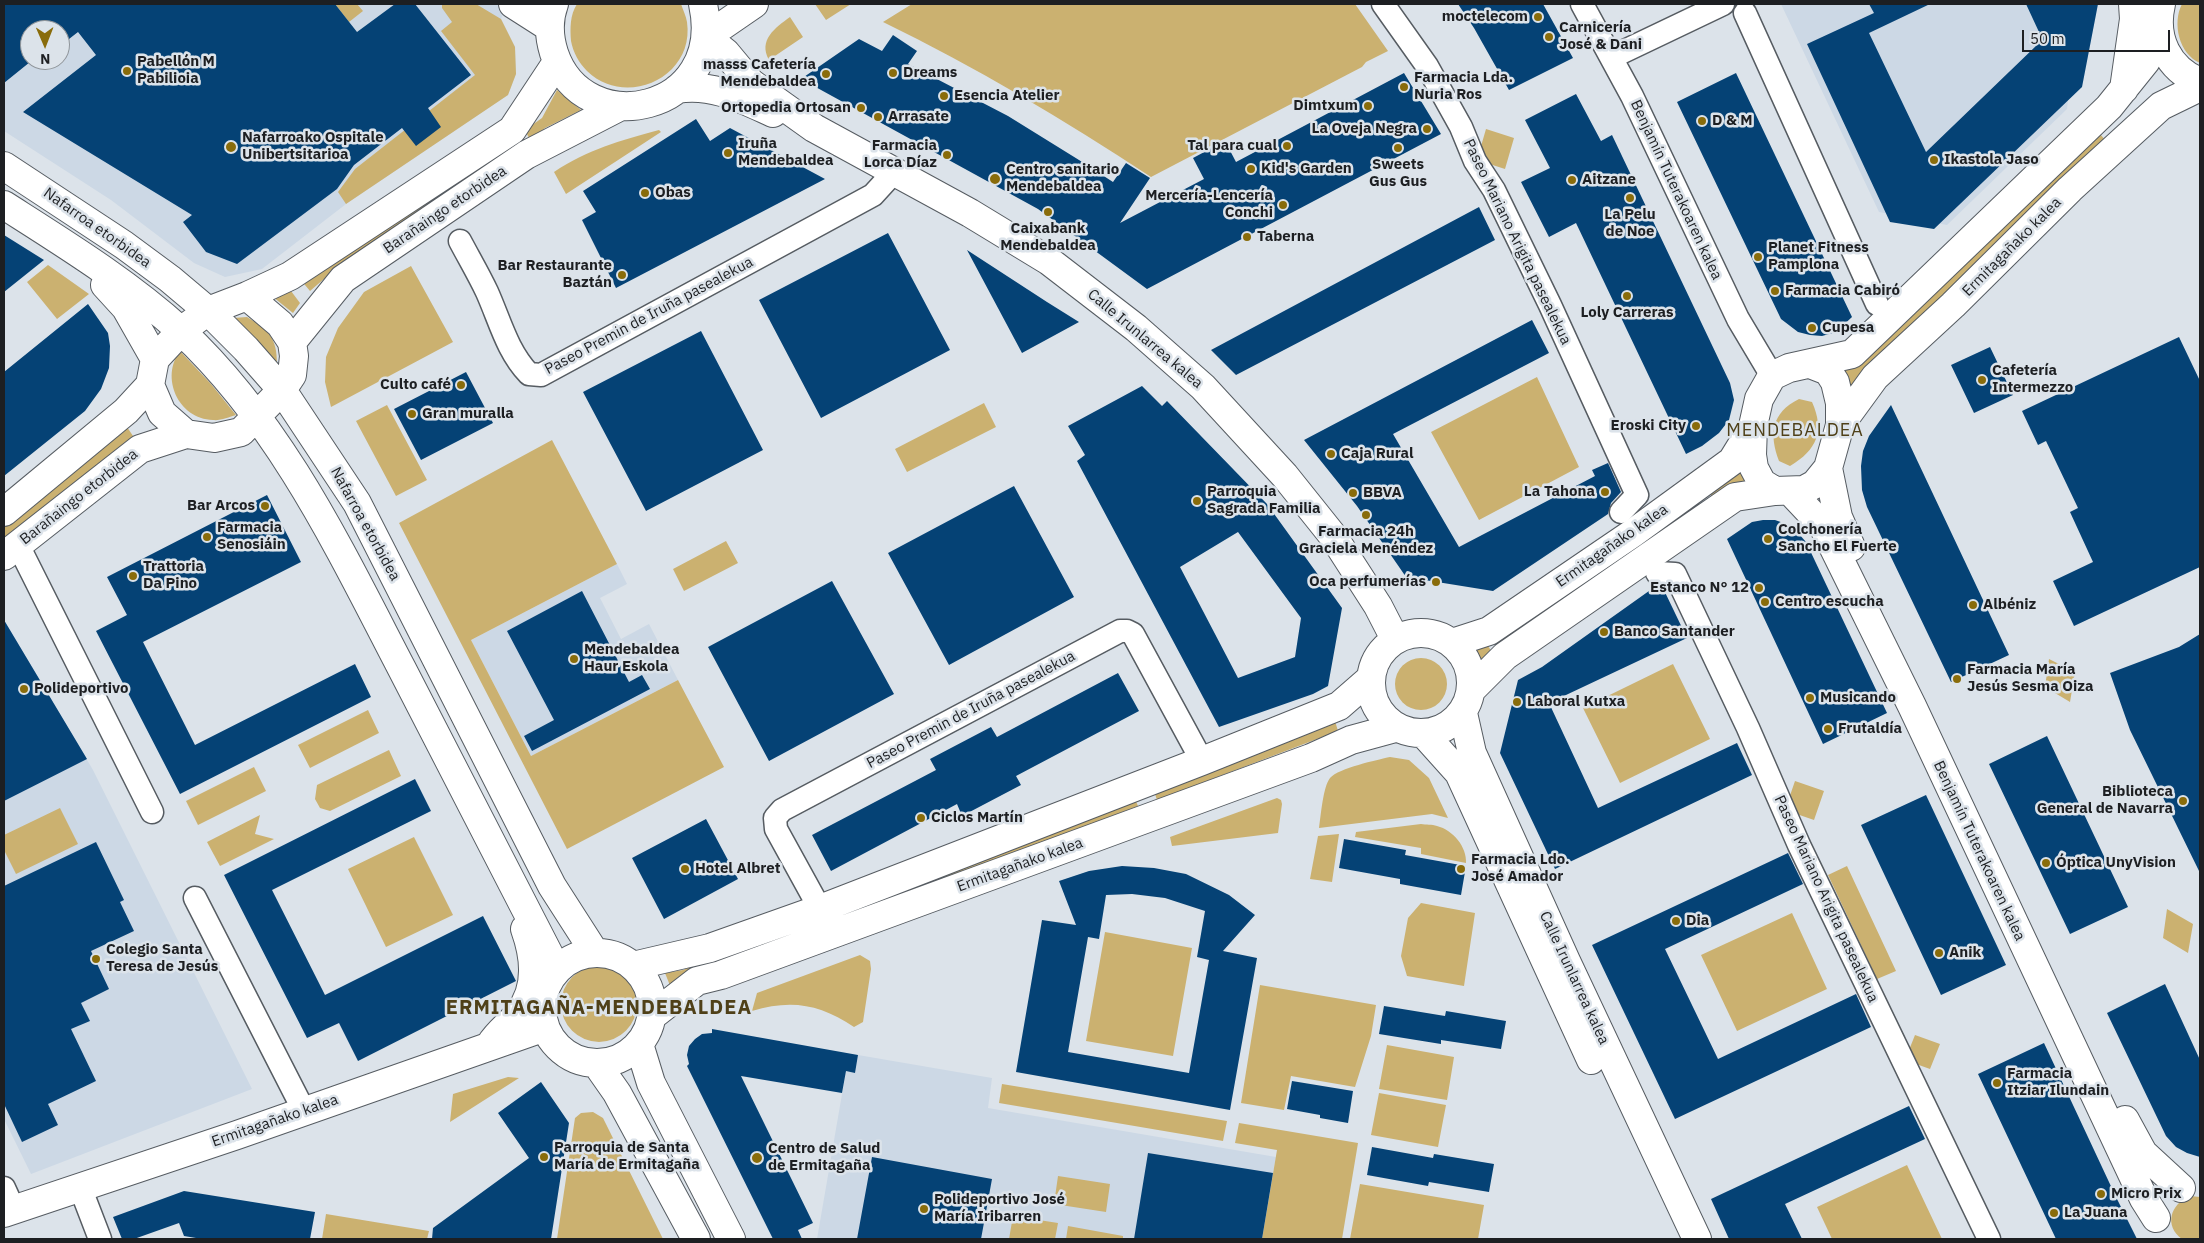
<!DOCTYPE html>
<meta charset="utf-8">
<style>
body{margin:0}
#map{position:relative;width:2204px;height:1243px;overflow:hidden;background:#dce3ea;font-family:"IBM Plex Sans",sans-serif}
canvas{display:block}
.frame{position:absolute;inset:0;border:5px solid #1d1f22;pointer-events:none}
.north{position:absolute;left:20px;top:20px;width:50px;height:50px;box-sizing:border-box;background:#dce3ea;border:1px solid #90959a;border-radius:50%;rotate:179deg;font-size:14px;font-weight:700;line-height:20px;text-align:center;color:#1d1f22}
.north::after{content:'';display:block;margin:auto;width:18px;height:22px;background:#896c0b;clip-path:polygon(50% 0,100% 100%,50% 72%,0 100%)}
.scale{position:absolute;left:2022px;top:30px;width:148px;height:22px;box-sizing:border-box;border:2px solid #1d1f22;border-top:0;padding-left:6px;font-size:15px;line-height:18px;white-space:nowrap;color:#1d1f22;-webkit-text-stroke:4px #dce3ea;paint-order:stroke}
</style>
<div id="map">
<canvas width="2204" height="1243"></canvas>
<div class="frame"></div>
<div class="north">N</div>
<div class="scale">50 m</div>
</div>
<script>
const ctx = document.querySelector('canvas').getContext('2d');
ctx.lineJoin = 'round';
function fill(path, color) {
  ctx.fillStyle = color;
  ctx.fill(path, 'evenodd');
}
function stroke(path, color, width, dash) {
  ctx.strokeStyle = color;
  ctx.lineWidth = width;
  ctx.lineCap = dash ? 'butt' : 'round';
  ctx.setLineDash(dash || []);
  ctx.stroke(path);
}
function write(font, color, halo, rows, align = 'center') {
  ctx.font = font + ' "IBM Plex Sans",sans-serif';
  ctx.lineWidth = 5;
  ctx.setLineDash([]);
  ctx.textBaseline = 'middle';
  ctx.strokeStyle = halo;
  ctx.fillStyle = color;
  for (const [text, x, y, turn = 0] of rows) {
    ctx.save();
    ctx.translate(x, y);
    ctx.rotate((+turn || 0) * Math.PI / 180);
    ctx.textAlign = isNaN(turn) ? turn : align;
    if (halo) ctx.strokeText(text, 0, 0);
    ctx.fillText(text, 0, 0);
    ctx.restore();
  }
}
const built = new Path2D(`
 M4 4H507L501 19 515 47 516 74 508 95 346 204 262 269 225 277 194 263 111 200 4 131ZM30 30H60V60H30Z
 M1781 4H2095L2097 9 2082 87 2068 100 2067 109 1947 225 1879 212Z
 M617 564 627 584 600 598 621 639 649 624 678 680 531 756 471 640Z
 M4 620 93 770 252 1089 31 1174 4 1119Z
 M858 1055 992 1078 988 1108 1276 1157 1262 1239H817L846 1071 855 1073Z`);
const green = new Path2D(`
 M335 4H357L363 11 349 22Z
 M442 4H476L501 19 515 47 516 74 508 95 346 204 338 192 355 169 475 75 441 31 452 22 442 8Z
 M577 4H681C683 10 686 16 687 22 695 77 626 109 587 71 579 63 573 52 571 41 570 28 570 15 577 4Z
 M815 4H851L826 20Z
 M912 4H1355L1388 51 1366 62 1362 67 1151 177C1064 120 976 67 883 22Z
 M2182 4H2200V63C2179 54 2172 23 2182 4Z
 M790 17 803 37 769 60C758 40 775 28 790 17Z
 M557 90 581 110 545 128 530 140 525 130 542 118Z
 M1486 129 1514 138 1505 169 1477 160Z
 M659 130 661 132 566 194 554 172C589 149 619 141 659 130Z
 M2100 134 2106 141 1848 394 1836 372Z
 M508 142 511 149 339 266 310 291 300 279Z
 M48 265 89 294 57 319 27 282Z
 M411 266 453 342 331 407 325 382 326 357 338 328 364 292Z
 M288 287 300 303 293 313 273 297Z
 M247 317C269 330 277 338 277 364L233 318Z
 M180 351 211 384 236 415C229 417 220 421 213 420 178 419 160 377 180 351Z
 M1537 377 1579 467 1479 520 1431 432Z
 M1799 399 1812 402C1825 431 1817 450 1790 466L1779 461C1769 434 1771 413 1799 399Z
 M984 403 996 427 907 472 895 449Z
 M387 405 427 480 396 496 356 421Z
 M127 427 133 436 4 540V525Z
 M552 440 617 564 471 640 531 756 678 680 724 767 567 849 399 523Z
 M1742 468 1750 484 1713 498 1709 492Z
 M1692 502 1697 509 1650 543 1645 535Z
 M726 541 738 563 684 591 673 569Z
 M1631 543 1637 551 1507 642 1502 634Z
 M1486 643 1492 652 1479 664 1470 646Z
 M1395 684a26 26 0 1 1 52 0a26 26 0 1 1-52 0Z
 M2049 659 2075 672 2070 702 2045 687Z
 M1673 664 1710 739 1620 783 1583 708Z
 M368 710 379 733 310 768 298 745Z
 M1335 721 1338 731 1157 800 1154 791Z
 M389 750 401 776 330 811 320 808 315 799 317 785Z
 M1390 757 1409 760 1429 778 1448 818 1432 814 1319 828C1321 815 1323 787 1330 778 1339 768 1377 760 1390 757Z
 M254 767 266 791 198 825 186 801Z
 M1795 781 1824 791 1814 820 1785 810Z
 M1134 797 1138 806 913 892 911 884Z
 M1277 798 1281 800 1282 804 1278 833 1172 846 1170 837Z
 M60 808 78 844 16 874 4 850V835Z
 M260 815 255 834 274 839 220 866 207 842Z
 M1421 824C1426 825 1432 824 1437 826 1453 830 1467 847 1466 863L1421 854V848L1355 837 1356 832Z
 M1339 834 1332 882 1310 879 1318 836Z
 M414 837 453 915 386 947 348 869Z
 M1847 866 1896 971 1877 979 1828 875Z
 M1421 903 1475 913 1464 986 1407 976 1401 956 1408 918Z
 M2167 909 2193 924 2188 953 2163 938Z
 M1792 913 1827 989 1737 1031 1701 955Z
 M1105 932 1192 948 1173 1056 1086 1041Z
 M860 955 870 961 871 969 863 1022 854 1027C820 1004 791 999 752 1011L757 993Z
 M705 960 709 969 671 988 665 973 683 970Z
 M561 1004a38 38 0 1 1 76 0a38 38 0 1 1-76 0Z
 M1260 985 1376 1005 1371 1036 1355 1087 1291 1076 1284 1110 1241 1103Z
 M1915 1035 1940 1044 1930 1069 1905 1060Z
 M1387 1045 1454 1057 1447 1100 1379 1089Z
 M508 1077 519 1078 450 1122 453 1094Z
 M1002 1084 1227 1121 1223 1141 999 1103Z
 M1379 1093 1446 1105 1438 1147 1371 1135Z
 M593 1112 603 1118 663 1239H557L575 1118 581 1113Z
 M1239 1123 1358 1143 1342 1239H1262L1277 1150 1235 1143Z
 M1907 1165 1942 1239H1832L1817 1207Z
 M1058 1176 1110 1184 1106 1212 1054 1204Z
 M1360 1184 1484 1205 1478 1239H1350Z
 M2190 1196 2200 1197V1239H2182C2164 1226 2170 1204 2190 1196Z
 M326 1214 429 1231 427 1239H322Z
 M1013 1216 1058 1223 1055 1239H1009Z
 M1068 1226 1123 1236V1239H1066Z`);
const building = new Path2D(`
 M4 4H335L357 32 395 4H415L471 75 428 108 441 127 416 146 402 128 354 165 337 189 237 264 206 252 183 222 192 215 23 112 96 55 78 32 60 46V30H30V62L4 83Z
 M1458 4H1543L1573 58 1509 90 1474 28Z
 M1869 4H1930L1869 33 1926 152 2037 45 2039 32 2026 4H2098L2082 87 1934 229 1890 222 1807 44 1874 13Z
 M893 35 917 51 908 64 1008 116 1079 160 1113 182 1126 163 1150 178 1120 223 1204 179 1193 158 1225 141 1236 162 1404 73 1441 134 1147 289 1038 209 801 79 859 39 882 51Z
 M1736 73 1852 317 1836 332 1822 336 1810 335 1798 332 1781 319 1677 102Z
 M1576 94 1601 141 1612 135 1730 383 1734 400 1729 420 1719 433 1702 446 1686 454 1576 223 1549 237 1521 182 1550 168 1525 120Z
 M696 119 710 141 730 128 825 179 616 288 582 220 596 212 583 191Z
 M1479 207 1495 240 1236 375 1211 350Z
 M888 233 950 350 821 418 759 300Z
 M4 235 44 260 4 292Z
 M967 250 1047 302 1079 322 1022 353Z
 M88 304 108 333 110 346 109 368 101 389 85 411 4 476V372Z
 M1532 320 1549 353 1393 434 1459 547 1595 476 1592 470 1608 463 1621 492 1611 503 1608 514 1493 591 1406 577 1357 506 1304 440Z
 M701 331 763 450 646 511 583 392Z
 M2179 337 2200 381V567L2074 626 2053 581 2093 562 2070 512 2078 508 2046 441 2038 445 2022 411Z
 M1990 347 2013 395 1974 413 1951 365Z
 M466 372 493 423 421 460 394 409Z
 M1142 386 1162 406 1167 401 1267 504 1342 608 1328 686 1313 694 1219 727 1077 461 1085 455 1068 426ZM1238 532 1301 618 1295 657 1238 678 1180 567Z
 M1891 405 2009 655 1951 682 1867 507 1862 490 1861 466 1863 451 1869 436Z
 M1014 486 1074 597 949 665 888 553Z
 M267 495 301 562 143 642 195 745 355 664 371 697 180 794 96 631 127 615 107 577Z
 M1763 520H1775L1792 526 1806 542 1887 713 1823 744 1727 539 1752 522Z
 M832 581 894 694 769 761 708 647Z
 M1656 586H1662L1687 638 1549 703 1598 808 1737 743 1752 775 1555 869 1500 753 1518 680 1542 667Z
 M582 591 629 682 642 675 650 689 532 751 524 736 554 720 507 631Z
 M4 620 87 759 4 801Z
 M2200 634V873L2130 730 2110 673 2179 647Z
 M1118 673 1139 711 1016 776 1021 785 962 816 957 804 831 871 812 835 936 770 930 759 991 727 997 737Z
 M2047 736 2128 907 2070 934 1989 764Z
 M415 779 431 811 272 890 325 995 483 916 516 981 358 1061 339 1023 307 1038 224 875Z
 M1926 795 2006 965 1941 995 1861 825Z
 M706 819 738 879 664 919 632 858Z
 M1344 839 1406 850 1405 855 1466 866 1461 895 1400 884V879L1339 868Z
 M96 842 124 900 120 902 134 931 91 951 109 989 81 1003 90 1021 71 1029 96 1081 48 1104 58 1125 22 1142 4 1104V886Z
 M1788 853 1803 884 1665 949 1718 1059 1856 994 1871 1027 1675 1119 1592 945Z
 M1122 866 1154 868 1186 874 1229 895 1255 915 1223 951 1257 958 1230 1110 1016 1072 1042 920 1076 925 1059 881 1089 871ZM1132 894 1165 898 1205 911 1197 957 1209 960 1189 1073 1068 1052 1088 937 1099 939 1106 895Z
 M2165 984 2200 1060V1157L2187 1153 2176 1147 2166 1136 2107 1013Z
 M1384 1006 1445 1016 1446 1011 1506 1021 1501 1049 1441 1040V1044L1379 1034Z
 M712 1029 858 1055 855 1073 846 1071 842 1093 741 1076 813 1223 798 1230 802 1239H773L687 1066 689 1064 687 1055 689 1046 695 1039 702 1034 712 1033Z
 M2044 1043 2116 1197 2137 1239H2056L1978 1074Z
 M1292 1081 1353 1091 1348 1123 1320 1118V1115L1287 1109Z
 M541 1082 569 1123 551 1239H432L433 1228 529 1158 498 1113Z
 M1909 1106 1925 1139 1785 1204 1802 1239H1729L1711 1199Z
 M1372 1147 1433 1158 1434 1154 1494 1164 1489 1192 1429 1182 1428 1186 1367 1175Z
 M1148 1153 1273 1173 1262 1239H1134Z
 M872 1157 992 1179 981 1239H857Z
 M184 1191 315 1212 310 1239H202L184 1236 179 1223 134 1239H122L113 1217Z`);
const street = new Path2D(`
 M1383 4 1427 66 1461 127 1475 161 1494 190 1550 305 1637 495 1621 512
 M1582 4 1632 96 1738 319 1772 376
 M1745 13 1877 304
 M1612 57 1723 4
 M460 241C469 258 479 275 487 292 500 321 507 351 529 374L541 375 873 195 894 172
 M18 545 152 812
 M1657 573 1675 574 1748 728 1799 845 1989 1239
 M195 898 304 1111
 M820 909 776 829 775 818 782 810 1120 631H1127L1133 634 1202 761
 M80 1187 100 1239
 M4 1188 14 1210`);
const secondary = new Path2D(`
 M513 4 549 27
 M554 4C548 20 549 37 554 53 584 143 727 113 703 4
 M2161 4C2153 38 2168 69 2200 82
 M706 37 726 53 751 83 814 128 970 213 1049 261 1136 328 1203 387 1285 476 1333 536 1378 606 1395 639
 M706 37 754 4
 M677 89C712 83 742 99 773 113
 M2124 89 2134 19 2133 4
 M4 166 124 245 170 279 208 311 246 349 282 390 357 503 552 886 595 953
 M4 205C65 244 127 282 181 331 281 424 340 550 402 669 454 769 506 869 557 970
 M105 285 126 308 155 359
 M247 296 280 324 292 342 294 356 292 375 282 390 241 432 214 438 186 434 162 413 150 385 155 359 181 331 208 311 247 296 290 276 512 130 557 62
 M292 342 343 279 526 155 621 106
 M1810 364 1828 371 1835 382 1840 403V425L1828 468 1815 484 1804 490 1775 491 1762 483 1754 468 1752 455 1753 426 1759 399 1772 376 1789 368 1852 354 2109 107 2146 61 2158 32
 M1840 425 1875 377 1953 305 2070 189 2161 106 2200 87
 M1828 468 1838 517 1851 547
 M1791 492 1823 526 1912 706 2144 1199 2156 1218
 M4 512 126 411 150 385
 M4 556 140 449 186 434
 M1371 683a50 50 0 1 1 100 0a50 50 0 1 1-100 0Z
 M1452 643 1489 631 1633 533 1732 461 1753 427
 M1471 690 1505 656 1735 497 1775 491
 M1463 713 1472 753 1566 961 1697 1239
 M1424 734 1459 773 1591 1060
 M542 1008a55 55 0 1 1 110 0a55 55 0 1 1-110 0Z
 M633 966 710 948 820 909 1202 761 1339 706 1370 679
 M652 1016 697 981 721 975 1311 758 1351 740 1395 728
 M639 1044 651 1083 731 1239
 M490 1045C498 1032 509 1025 518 1014 539 989 535 957 525 929
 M596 1063 617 1093 696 1239
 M2125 1120 2143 1153 2181 1188
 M4 1213 237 1135 545 1027`);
const markers = [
 [1538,17,5,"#896c0b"],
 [1549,37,5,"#896c0b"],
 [127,71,5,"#896c0b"],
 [893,73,5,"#896c0b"],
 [826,74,5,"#896c0b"],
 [1404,87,5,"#896c0b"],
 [944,96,5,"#896c0b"],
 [1368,106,5,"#896c0b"],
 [861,108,5,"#896c0b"],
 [878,117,5,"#896c0b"],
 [1702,121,5,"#896c0b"],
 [1427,129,5,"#896c0b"],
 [1287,146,5,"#896c0b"],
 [231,147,6,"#896c0b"],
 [1398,148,5,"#896c0b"],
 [728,153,5,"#896c0b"],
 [947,155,5,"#896c0b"],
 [1934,160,5,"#896c0b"],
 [1251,169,5,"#896c0b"],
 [995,179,6,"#896c0b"],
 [1572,180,5,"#896c0b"],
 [645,193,5,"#896c0b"],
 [1630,198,5,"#896c0b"],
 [1283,205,5,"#896c0b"],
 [1048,212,5,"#896c0b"],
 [1247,237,5,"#896c0b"],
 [1758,257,5,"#896c0b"],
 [622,275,5,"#896c0b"],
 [1775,291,5,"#896c0b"],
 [1627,296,5,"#896c0b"],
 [1812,328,5,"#896c0b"],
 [1982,380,5,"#896c0b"],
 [461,385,5,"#896c0b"],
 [412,414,5,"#896c0b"],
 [1696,426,5,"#896c0b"],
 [1331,454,5,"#896c0b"],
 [1605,492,5,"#896c0b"],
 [1353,493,5,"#896c0b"],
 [1197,501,5,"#896c0b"],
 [265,506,5,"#896c0b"],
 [1366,515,5,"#896c0b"],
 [207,537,5,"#896c0b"],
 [1768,539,5,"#896c0b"],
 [133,576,5,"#896c0b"],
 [1436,582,5,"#896c0b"],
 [1759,588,5,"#896c0b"],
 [1765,602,5,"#896c0b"],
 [1973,605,5,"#896c0b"],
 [1604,632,5,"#896c0b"],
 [574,659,5,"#896c0b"],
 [1957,679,5,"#896c0b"],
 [24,689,5,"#896c0b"],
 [1810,698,5,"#896c0b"],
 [1517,702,5,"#896c0b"],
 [1828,729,5,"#896c0b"],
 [2183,801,5,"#896c0b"],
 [921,818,5,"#896c0b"],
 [2046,863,5,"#896c0b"],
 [685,869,5,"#896c0b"],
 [1461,869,5,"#896c0b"],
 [1676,921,5,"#896c0b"],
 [1939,953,5,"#896c0b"],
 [96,959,5,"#896c0b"],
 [1997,1083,5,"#896c0b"],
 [544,1157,5,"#896c0b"],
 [757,1158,6,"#896c0b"],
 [2101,1194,5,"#896c0b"],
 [924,1209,5,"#896c0b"],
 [2054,1213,5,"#896c0b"]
];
const poiNames = [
 ["moctelecom",1528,17,"right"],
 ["Carnicería",1559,28],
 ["José & Dani",1559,45],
 ["Pabellón M",137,62],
 ["Pabilioia",137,79],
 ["masss Cafetería",816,65,"right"],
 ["Mendebaldea",816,82,"right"],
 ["Dreams",903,73],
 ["Farmacia Lda.",1414,78],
 ["Nuria Ros",1414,95],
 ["Esencia Atelier",954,96],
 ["Dimtxum",1358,106,"right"],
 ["Ortopedia Ortosan",851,108,"right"],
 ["Arrasate",888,117],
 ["D & M",1712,121],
 ["La Oveja Negra",1417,129,"right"],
 ["Nafarroako Ospitale",242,138],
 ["Unibertsitarioa",242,155],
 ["Iruña",738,144],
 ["Mendebaldea",738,161],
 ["Farmacia",937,146,"right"],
 ["Lorca Díaz",937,163,"right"],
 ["Tal para cual",1277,146,"right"],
 ["Ikastola Jaso",1944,160],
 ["Sweets",1398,165,"center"],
 ["Gus Gus",1398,182,"center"],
 ["Kid's Garden",1261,169],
 ["Centro sanitario",1006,170],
 ["Mendebaldea",1006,187],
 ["Aitzane",1582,180],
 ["Obas",655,193],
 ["Mercería-Lencería",1273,196,"right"],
 ["Conchi",1273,213,"right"],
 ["La Pelu",1630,215,"center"],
 ["de Noe",1630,232,"center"],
 ["Caixabank",1048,229,"center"],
 ["Mendebaldea",1048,246,"center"],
 ["Taberna",1257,237],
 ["Planet Fitness",1768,248],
 ["Pamplona",1768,265],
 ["Bar Restaurante",612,266,"right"],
 ["Baztán",612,283,"right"],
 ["Farmacia Cabiró",1785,291],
 ["Loly Carreras",1627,313,"center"],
 ["Cupesa",1822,328],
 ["Cafetería",1992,371],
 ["Intermezzo",1992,388],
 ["Culto café",451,385,"right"],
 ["Gran muralla",422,414],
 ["Eroski City",1686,426,"right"],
 ["Caja Rural",1341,454],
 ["Parroquia",1207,492],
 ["Sagrada Familia",1207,509],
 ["La Tahona",1595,492,"right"],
 ["BBVA",1363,493],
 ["Bar Arcos",255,506,"right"],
 ["Farmacia",217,528],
 ["Senosiáin",217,545],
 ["Colchonería",1778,530],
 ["Sancho El Fuerte",1778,547],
 ["Farmacia 24h",1366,532,"center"],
 ["Graciela Menéndez",1366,549,"center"],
 ["Trattoria",143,567],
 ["Da Pino",143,584],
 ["Oca perfumerías",1426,582,"right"],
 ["Estanco N° 12",1749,588,"right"],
 ["Centro escucha",1775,602],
 ["Albéniz",1983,605],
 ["Banco Santander",1614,632],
 ["Mendebaldea",584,650],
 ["Haur Eskola",584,667],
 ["Farmacia María",1967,670],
 ["Jesús Sesma Oiza",1967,687],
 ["Polideportivo",34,689],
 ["Musicando",1820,698],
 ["Laboral Kutxa",1527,702],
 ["Frutaldía",1838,729],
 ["Biblioteca",2173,792,"right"],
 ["General de Navarra",2173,809,"right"],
 ["Ciclos Martín",931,818],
 ["Farmacia Ldo.",1471,860],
 ["José Amador",1471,877],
 ["Óptica UnyVision",2056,863],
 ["Hotel Albret",695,869],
 ["Dia",1686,921],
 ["Colegio Santa",106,950],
 ["Teresa de Jesús",106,967],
 ["Anik",1949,953],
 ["Farmacia",2007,1074],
 ["Itziar Ilundain",2007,1091],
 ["Parroquia de Santa",554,1148],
 ["María de Ermitagaña",554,1165],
 ["Centro de Salud",768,1149],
 ["de Ermitagaña",768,1166],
 ["Micro Prix",2111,1194],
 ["Polideportivo José",934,1200],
 ["María Iribarren",934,1217],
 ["La Juana",2064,1213]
];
const streetNames = [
 ["Benjamín Tuterakoaren kalea",1676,190,65],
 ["Barañaingo etorbidea",445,210,-34],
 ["Nafarroa etorbidea",97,228,35],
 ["Paseo Mariano Arigita pasealekua",1517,242,64],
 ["Ermitagañako kalea",2012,247,-45],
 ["Paseo Premin de Iruña pasealekua",649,316,-28],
 ["Calle Irunlarrea kalea",1145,339,40],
 ["Barañaingo etorbidea",79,497,-38],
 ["Nafarroa etorbidea",365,524,61],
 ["Ermitagañako kalea",1612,546,-35],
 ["Paseo Premin de Iruña pasealekua",971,710,-28],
 ["Benjamín Tuterakoaren kalea",1979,851,65],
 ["Ermitagañako kalea",1020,865,-20],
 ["Paseo Mariano Arigita pasealekua",1826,899,65],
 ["Calle Irunlarrea kalea",1574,978,65],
 ["Ermitagañako kalea",275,1121,-19]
];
const quarterNames = [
 ["MENDEBALDEA",1795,431]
];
const districtNames = [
 ["ERMITAGAÑA-MENDEBALDEA",599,1008]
];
fill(built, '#ccd8e5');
fill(green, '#cbb170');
fill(building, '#054275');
stroke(street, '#565c62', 25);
stroke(secondary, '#565c62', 30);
stroke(street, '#fff', 22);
stroke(secondary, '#fff', 28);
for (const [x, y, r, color] of markers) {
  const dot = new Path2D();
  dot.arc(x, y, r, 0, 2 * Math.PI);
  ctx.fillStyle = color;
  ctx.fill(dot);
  stroke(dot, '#dce3ea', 2);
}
write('bold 15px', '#1d1f22', '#dce3ea', poiNames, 'left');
write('15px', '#1d1f22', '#dce3ea', streetNames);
ctx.letterSpacing = '1px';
write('18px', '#4f4018', '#dce3ea', quarterNames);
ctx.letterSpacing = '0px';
ctx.letterSpacing = '1px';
write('bold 20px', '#4f4018', '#dce3ea', districtNames);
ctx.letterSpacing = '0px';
</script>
